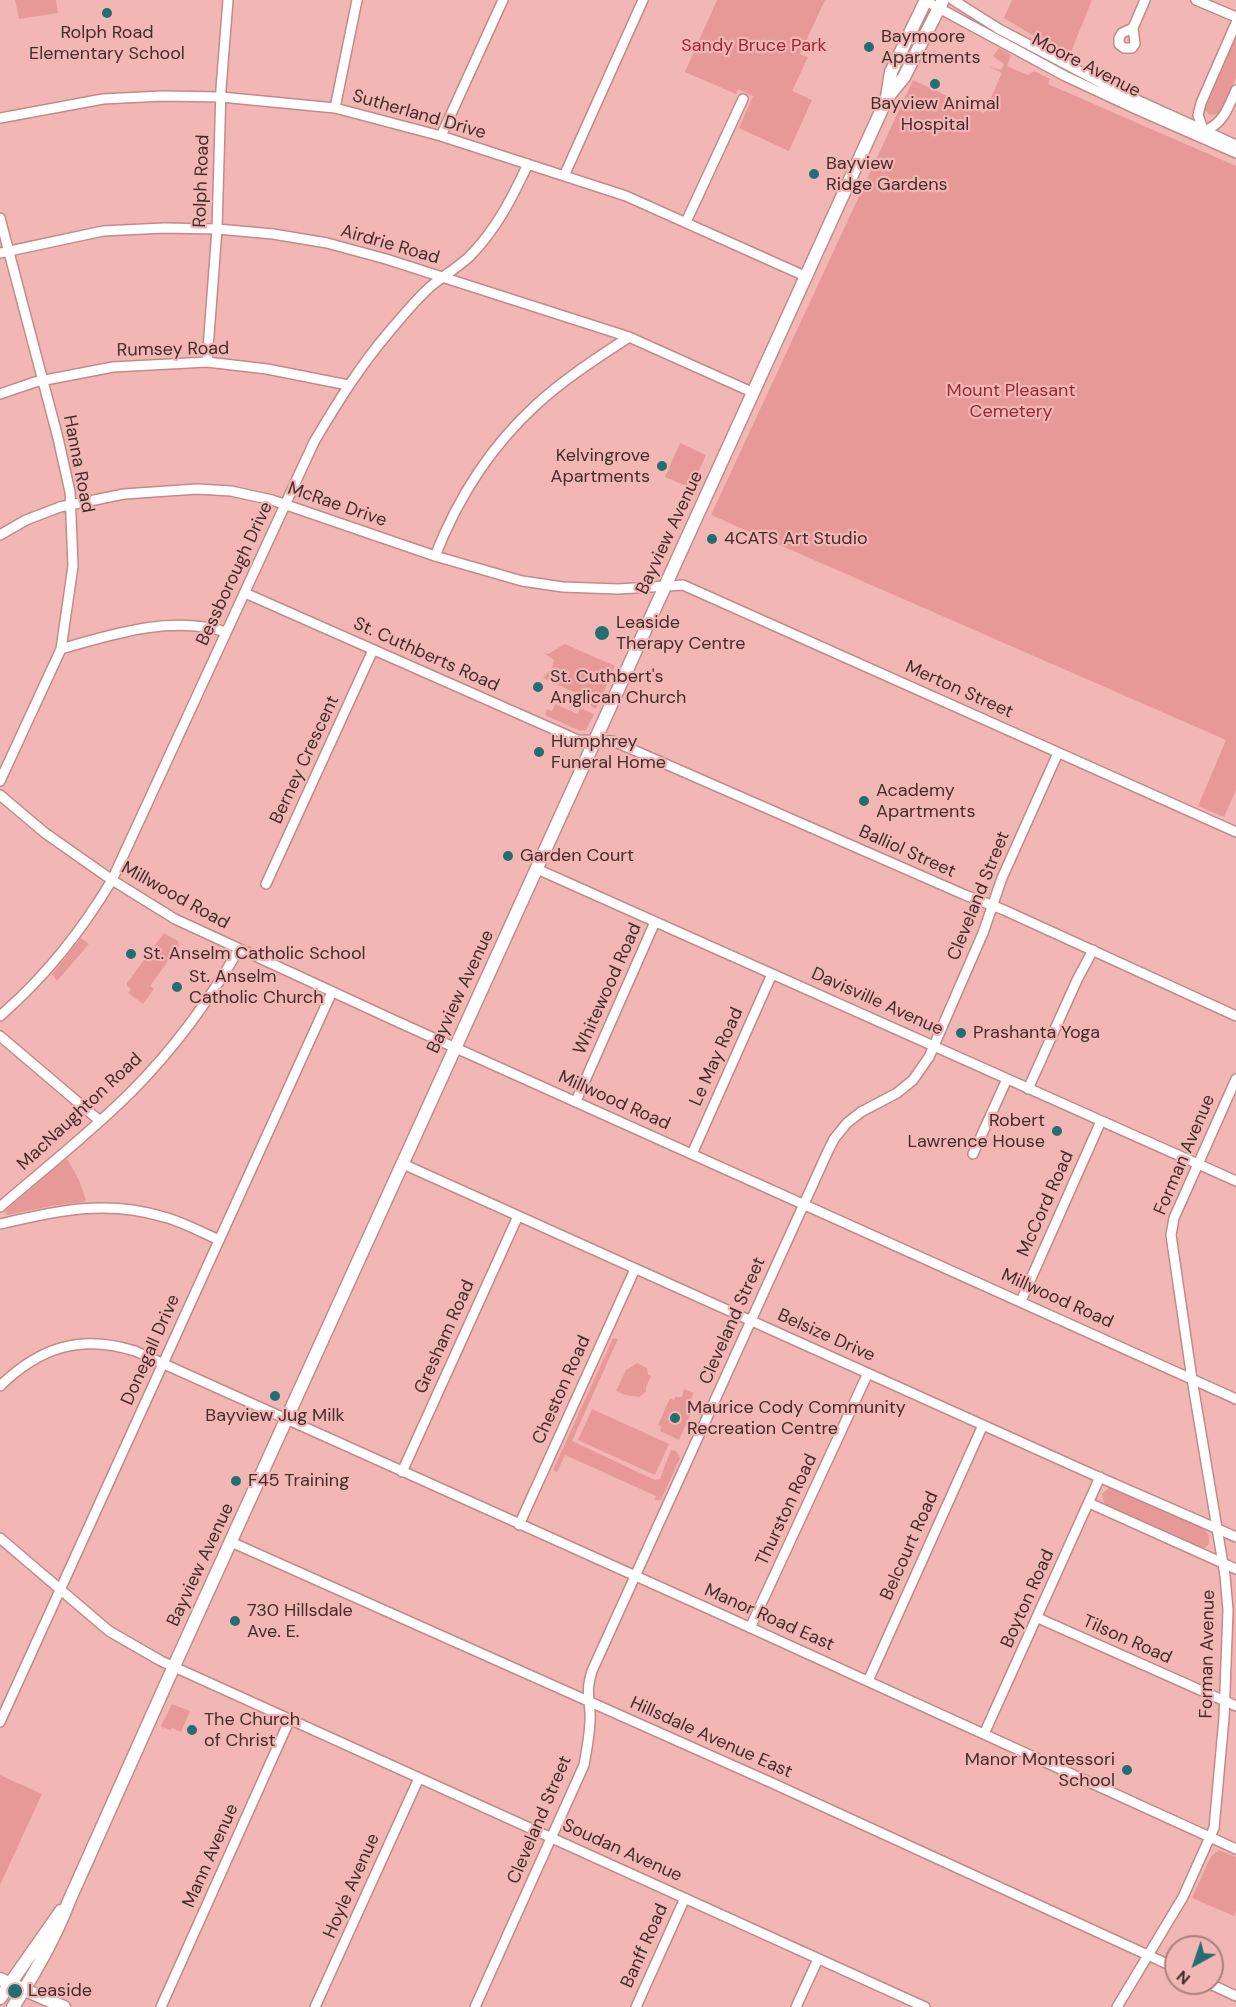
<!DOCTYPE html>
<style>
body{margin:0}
#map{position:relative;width:1236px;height:2007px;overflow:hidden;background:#f2b7b5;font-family:"DM Sans",sans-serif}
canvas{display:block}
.north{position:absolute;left:1164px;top:1935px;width:60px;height:60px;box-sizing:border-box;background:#f2b7b5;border:2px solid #ac7f7e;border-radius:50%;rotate:220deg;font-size:16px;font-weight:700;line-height:24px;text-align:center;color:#442c2c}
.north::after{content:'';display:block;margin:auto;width:21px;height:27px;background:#236e72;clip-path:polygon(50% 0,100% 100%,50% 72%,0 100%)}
</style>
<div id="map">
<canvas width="1236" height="2007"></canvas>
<div class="north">N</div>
</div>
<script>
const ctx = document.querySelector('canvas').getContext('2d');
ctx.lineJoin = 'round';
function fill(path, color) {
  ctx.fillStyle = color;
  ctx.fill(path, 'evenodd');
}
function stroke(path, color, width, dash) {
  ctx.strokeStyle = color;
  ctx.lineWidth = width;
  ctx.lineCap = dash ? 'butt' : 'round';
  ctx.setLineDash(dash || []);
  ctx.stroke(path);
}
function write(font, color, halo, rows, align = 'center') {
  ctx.font = font + ' "DM Sans",sans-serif';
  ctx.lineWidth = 4.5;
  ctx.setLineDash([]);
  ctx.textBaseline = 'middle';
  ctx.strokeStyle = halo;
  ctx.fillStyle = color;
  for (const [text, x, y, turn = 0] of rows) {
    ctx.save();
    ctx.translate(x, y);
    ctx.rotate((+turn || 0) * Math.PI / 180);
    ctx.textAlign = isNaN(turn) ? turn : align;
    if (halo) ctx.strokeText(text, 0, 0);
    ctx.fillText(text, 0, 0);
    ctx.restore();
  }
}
const green = new Path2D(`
 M15 0H56L58 13 19 19Z
 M717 0H825L800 54 808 57 792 91 812 100 789 151 739 128 753 96 738 89 736 94 685 72Z
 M1012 0H1092L1069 57 1004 18Z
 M1236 36V78L1220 114 1210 115 1205 110 1206 104Z
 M999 48 1011 55 1007 66 1028 75 1034 71 1050 79 1048 84 1236 166V790L1224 817 1198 806 1226 740 711 515 913 80 984 113 1002 73 988 66 1001 70 1004 64 993 56Z
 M680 443 706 455 691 488 665 477Z
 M565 644 615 666 596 709 592 707 587 697 579 692 578 694 543 678 553 666 554 660 544 653 548 654Z
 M555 704 578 714 580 708 594 714 586 730 580 731 545 715 547 709 552 711Z
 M164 933 178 941 179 946 150 986 154 989 143 1004 128 993 131 989 127 986V983Z
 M81 938 89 944 57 981 52 974Z
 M67 1159 79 1180 86 1200 83 1202 51 1206 7 1215 5 1212 8 1208 57 1166Z
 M613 1338 618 1339 572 1441 655 1480 660 1479 671 1450 676 1451 680 1458 661 1500H655L656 1496 565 1455 557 1472 553 1470Z
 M637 1363 647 1368 648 1375 651 1376 646 1387V1392L639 1397 625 1395 616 1391 626 1370Z
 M684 1389 693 1393 689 1409 692 1411 679 1440 660 1431 662 1427 658 1425 670 1398 674 1400 675 1397H682Z
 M592 1409 669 1444 655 1475 578 1440Z
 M1112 1485 1201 1526 1209 1535V1544L1205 1548 1197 1546 1108 1506 1104 1503 1102 1494Z
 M172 1704 190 1711 181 1732 172 1728 170 1730 164 1727 163 1729 161 1726Z
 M0 1775 42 1794 0 1885Z
 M1219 1850 1236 1857V1911L1234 1916 1192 1898 1211 1856Z`);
const minor = new Path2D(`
 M924 0 1065 76 1138 110 1236 153
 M953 0 999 29 1113 89 1236 145
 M1196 0 1236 17
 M1133 28 1135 44 1132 48H1124L1119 44V38L1122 33Z
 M1133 28 1145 0
 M335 108 357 0
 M0 118 103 99 162 96 221 97 335 108 441 136 626 196 807 277
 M1204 131C1223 124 1228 108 1236 90
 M1204 132 1198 115 1201 103 1236 23
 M441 136 503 0
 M564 176 643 0
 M0 218 58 438 70 492 73 566 61 649 0 781
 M686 222 743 99
 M0 253 103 231 164 228 217 229 273 234 327 243 386 259 629 337 754 393
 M207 362 217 229 221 89 228 0
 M0 394 35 382 113 367 207 362 267 369 348 385
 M0 535 26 520 60 507 124 494 197 489 231 491 272 500 435 556 522 581 563 587 618 589 683 585 1236 832
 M435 556C457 500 491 446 536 405 564 379 597 358 629 337
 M245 593 578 740 613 741 965 895 1004 910 1236 1016
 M61 649C113 634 172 615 226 632
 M0 795 45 833 112 880 175 919 398 1022 1236 1399
 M537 869 1236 1181
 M266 884 373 650
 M0 1016C45 977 81 932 112 880L314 442C337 403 360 366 389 332 403 316 419 295 436 282 447 274 459 266 469 257 496 230 512 198 528 164
 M0 1036 100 1121
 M1028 1089 1077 980 1093 950
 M576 1101 655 922
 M692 1154 772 974
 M973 1154 1007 1079
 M403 1164 1085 1471 1236 1537
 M0 1207C44 1169 90 1133 131 1092 173 1050 209 1001 239 949
 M0 1224C56 1211 106 1199 164 1217 183 1222 201 1232 219 1240
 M1021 1301 1101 1121
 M0 1386C40 1347 81 1334 135 1351L718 1613 1236 1849
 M402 1472 518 1216
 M1089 1503 1236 1569
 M519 1525 635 1269
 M0 1538 109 1631 161 1661 925 2007
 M231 1542 772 1783 1176 1968
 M1038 1618 1236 1706
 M750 1628 868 1373
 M868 1681 983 1425
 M0 1722 332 992
 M984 1734 1100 1477
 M1208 1983 1236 1996
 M161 2007 290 1719
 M315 2007 419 1778
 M475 2007 584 1765C587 1747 591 1730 590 1713 589 1693 586 1692 592 1671L828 1151 834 1139 847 1123 861 1112 897 1093 913 1080 929 1057 983 933 1002 878 1058 753
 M636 2007 685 1898
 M796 2007 818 1959
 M1117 2007 1183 1897 1214 1828 1224 1718 1228 1610 1225 1576 1192 1379 1171 1235 1174 1218 1236 1079`);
const major = new Path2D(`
 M887 97 891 72 926 0
 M0 1979 64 2007
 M0 1998 61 1911
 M13 2007C35 1973 55 1939 69 1901L170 1675 887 98 904 77 943 0`);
const markers = [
 [107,13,6,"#236e72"],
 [869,47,6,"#236e72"],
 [935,84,6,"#236e72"],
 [814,174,6,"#236e72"],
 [662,466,6,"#236e72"],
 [712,539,6,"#236e72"],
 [602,633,8,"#236e72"],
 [538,687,6,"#236e72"],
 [539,752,6,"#236e72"],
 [864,801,6,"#236e72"],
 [508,856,6,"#236e72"],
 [131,954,6,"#236e72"],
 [177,987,6,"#236e72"],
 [961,1033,6,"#236e72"],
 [1057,1131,6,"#236e72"],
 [275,1396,6,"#236e72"],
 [675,1418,6,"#236e72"],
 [236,1481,6,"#236e72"],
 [235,1621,6,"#236e72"],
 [192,1730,6,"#236e72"],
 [1127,1770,6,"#236e72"],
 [15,1991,8,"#236e72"]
];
const poiNames = [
 ["Rolph Road",107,33,"center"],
 ["Elementary School",107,54,"center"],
 ["Baymoore",881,37],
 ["Apartments",881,58],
 ["Bayview Animal",935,104,"center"],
 ["Hospital",935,125,"center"],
 ["Bayview",826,164],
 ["Ridge Gardens",826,185],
 ["Kelvingrove",650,456,"right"],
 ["Apartments",650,477,"right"],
 ["4CATS Art Studio",724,539],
 ["Leaside",616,623],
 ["Therapy Centre",616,644],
 ["St. Cuthbert's",550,677],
 ["Anglican Church",550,698],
 ["Humphrey",551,742],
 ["Funeral Home",551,763],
 ["Academy",876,791],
 ["Apartments",876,812],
 ["Garden Court",520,856],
 ["St. Anselm Catholic School",143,954],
 ["St. Anselm",189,977],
 ["Catholic Church",189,998],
 ["Prashanta Yoga",973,1033],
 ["Robert",1045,1121,"right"],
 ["Lawrence House",1045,1142,"right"],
 ["Maurice Cody Community",687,1408],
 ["Recreation Centre",687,1429],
 ["Bayview Jug Milk",275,1416,"center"],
 ["F45 Training",248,1481],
 ["730 Hillsdale",247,1611],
 ["Ave. E.",247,1632],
 ["The Church",204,1720],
 ["of Christ",204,1741],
 ["Manor Montessori",1115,1760,"right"],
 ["School",1115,1781,"right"],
 ["Leaside",28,1991]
];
const parkNames = [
 ["Sandy Bruce Park",754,46],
 ["Mount Pleasant",1011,391],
 ["Cemetery",1011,412]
];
const streetNames = [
 ["Moore Avenue",1086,66,27],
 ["Sutherland Drive",419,115,16],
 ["Rolph Road",202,181,-88],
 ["Airdrie Road",390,245,16],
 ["Rumsey Road",173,350,-1],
 ["Hanna Road",78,464,79],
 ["McRae Drive",337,505,19],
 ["Bayview Avenue",670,533,-65],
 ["Bessborough Drive",235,574,-65],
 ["St. Cuthberts Road",426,655,24],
 ["Merton Street",959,690,24],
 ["Berney Crescent",305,760,-65],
 ["Balliol Street",907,852,24],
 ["Millwood Road",175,896,29],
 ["Cleveland Street",979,896,-68],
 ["Whitewood Road",608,989,-66],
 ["Bayview Avenue",461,992,-65],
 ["Davisville Avenue",877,1002,24],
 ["Le May Road",717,1057,-66],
 ["Millwood Road",614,1101,24],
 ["MacNaughton Road",80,1112,-43],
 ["Forman Avenue",1185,1155,-67],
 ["McCord Road",1046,1204,-66],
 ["Millwood Road",1057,1299,24],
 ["Cleveland Street",733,1321,-66],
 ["Belsize Drive",826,1336,24],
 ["Gresham Road",445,1337,-66],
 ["Donegall Drive",151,1350,-66],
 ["Cheston Road",562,1390,-66],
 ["Thurston Road",787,1510,-65],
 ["Belcourt Road",910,1546,-66],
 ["Bayview Avenue",201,1565,-65],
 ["Boyton Road",1028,1599,-66],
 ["Manor Road East",769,1618,24],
 ["Tilson Road",1127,1640,24],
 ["Forman Avenue",1208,1654,-89],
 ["Hillsdale Avenue East",711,1738,24],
 ["Cleveland Street",540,1820,-67],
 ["Soudan Avenue",622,1851,24],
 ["Mann Avenue",211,1856,-66],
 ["Hoyle Avenue",352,1886,-66],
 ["Banff Road",645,1946,-66]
];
fill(green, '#e79998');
stroke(minor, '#c28a89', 12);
stroke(major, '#c28a89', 15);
stroke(minor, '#fff', 9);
stroke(major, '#fff', 12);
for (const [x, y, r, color] of markers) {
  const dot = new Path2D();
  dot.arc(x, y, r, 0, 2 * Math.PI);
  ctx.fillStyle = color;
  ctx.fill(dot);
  stroke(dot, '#f2b7b5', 2);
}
write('18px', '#442c2c', '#f2b7b5', poiNames, 'left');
write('18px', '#982933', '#f2b7b5', parkNames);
write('18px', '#442c2c', '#f2b7b5', streetNames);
</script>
